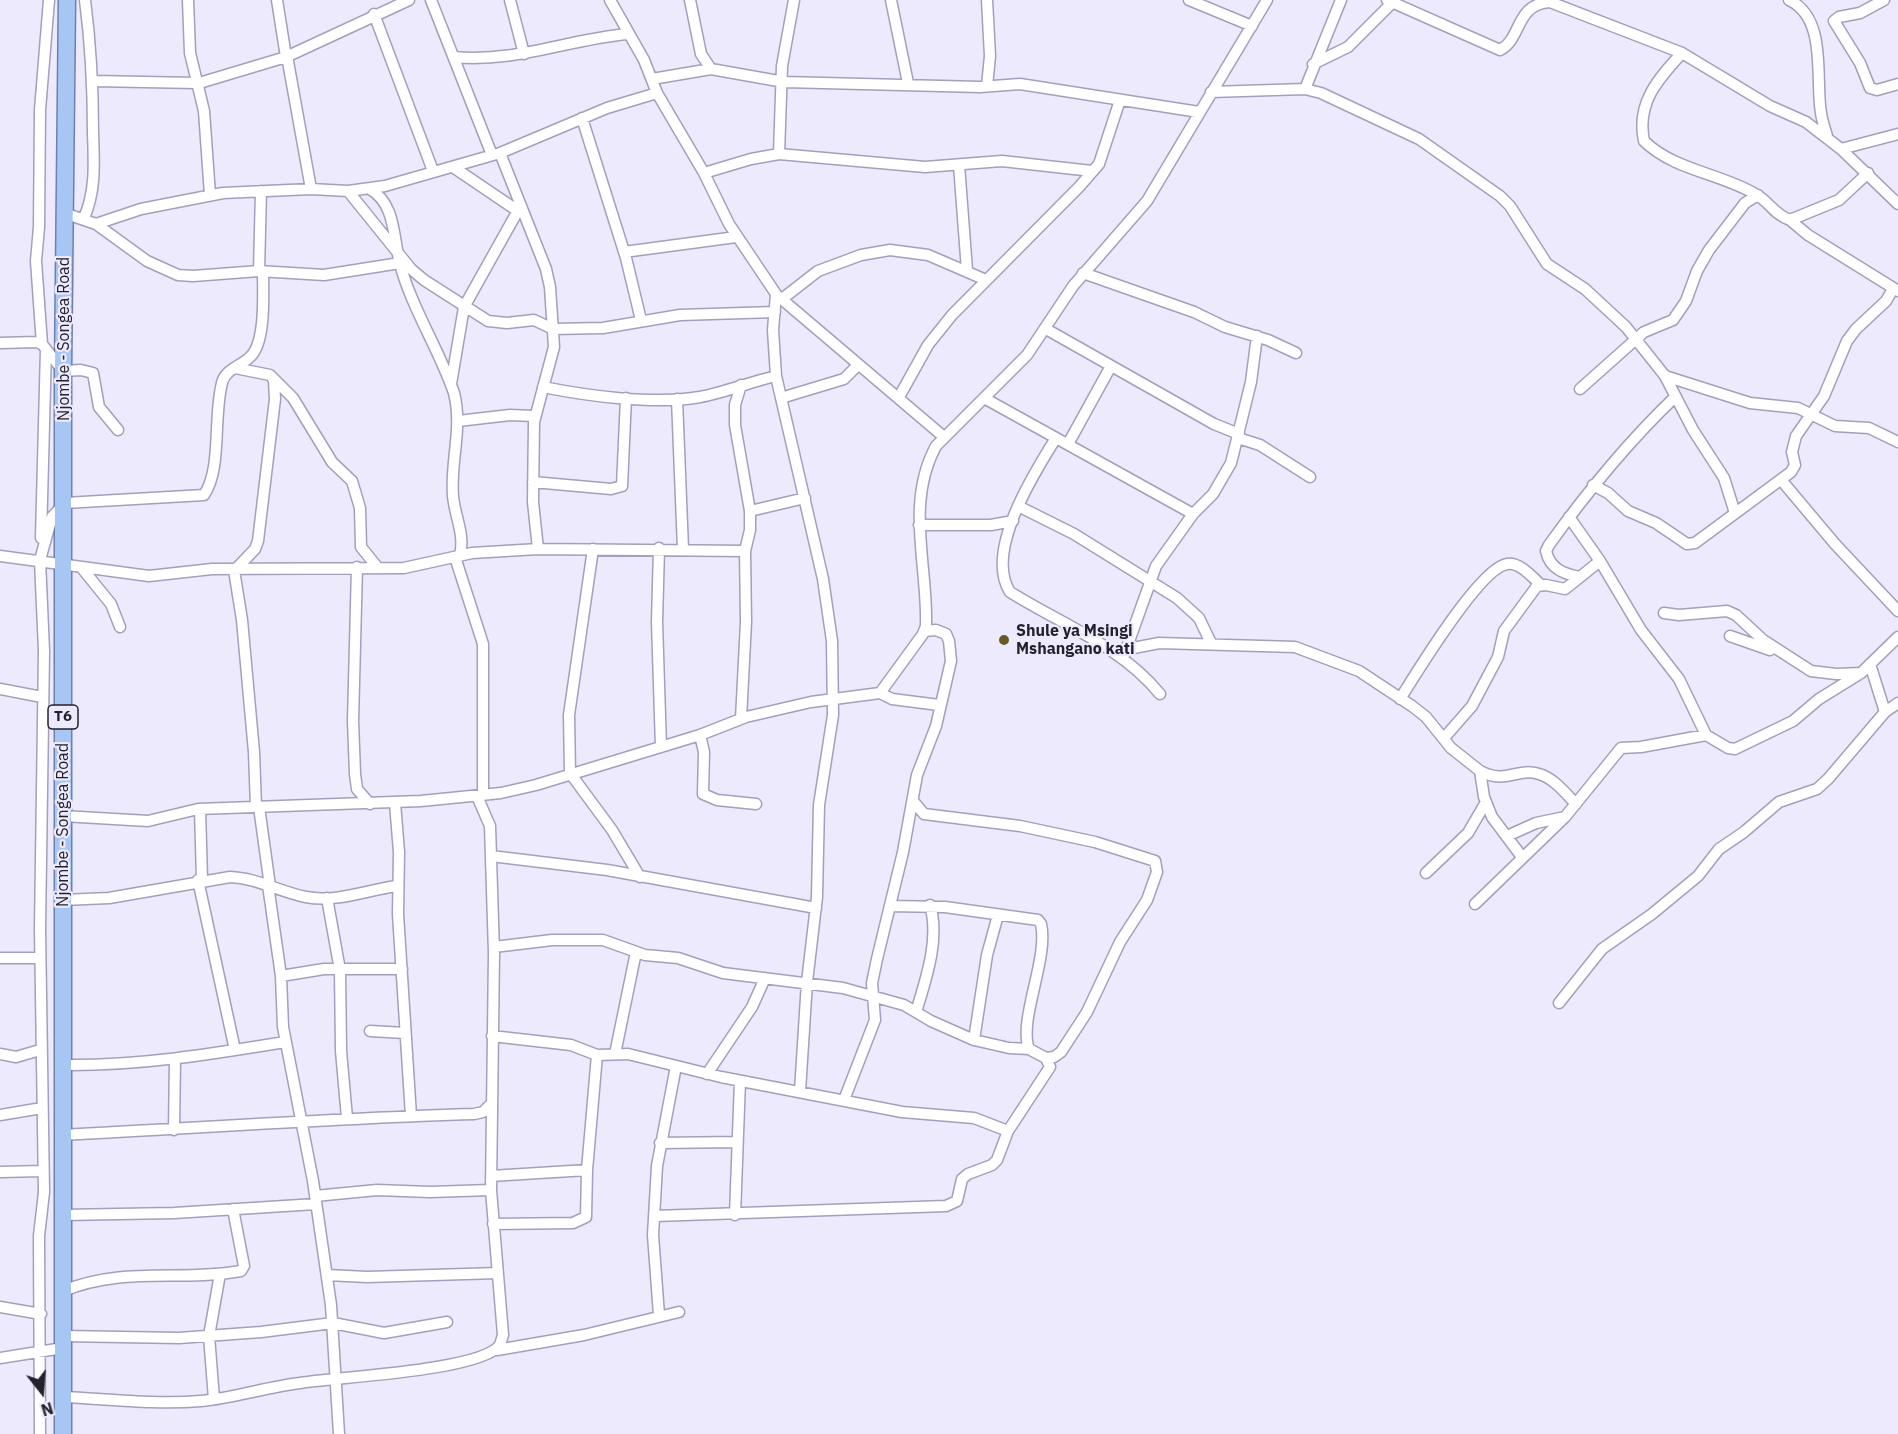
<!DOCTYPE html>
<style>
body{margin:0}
#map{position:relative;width:1898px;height:1434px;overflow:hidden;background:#edeafd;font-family:"IBM Plex Sans",sans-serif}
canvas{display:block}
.north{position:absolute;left:12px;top:1362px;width:60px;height:60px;-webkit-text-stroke:4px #edeafd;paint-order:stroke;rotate:163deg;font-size:16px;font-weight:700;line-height:24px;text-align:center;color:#23212c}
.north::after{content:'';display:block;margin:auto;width:21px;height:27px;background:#23212c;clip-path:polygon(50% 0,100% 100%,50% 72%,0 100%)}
</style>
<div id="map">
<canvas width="1898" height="1434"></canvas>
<div class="north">N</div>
</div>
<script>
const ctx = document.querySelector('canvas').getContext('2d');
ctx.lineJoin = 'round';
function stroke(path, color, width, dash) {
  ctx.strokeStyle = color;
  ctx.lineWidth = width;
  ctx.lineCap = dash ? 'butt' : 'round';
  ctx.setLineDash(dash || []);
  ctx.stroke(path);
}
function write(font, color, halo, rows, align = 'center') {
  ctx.font = font + ' "IBM Plex Sans",sans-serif';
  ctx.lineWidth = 4.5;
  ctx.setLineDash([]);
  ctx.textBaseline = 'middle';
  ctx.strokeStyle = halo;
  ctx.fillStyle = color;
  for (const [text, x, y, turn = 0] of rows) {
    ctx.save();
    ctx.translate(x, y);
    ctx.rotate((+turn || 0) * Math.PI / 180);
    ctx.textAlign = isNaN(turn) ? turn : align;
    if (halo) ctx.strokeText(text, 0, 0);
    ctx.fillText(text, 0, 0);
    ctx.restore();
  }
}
const minor = new Path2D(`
 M188 0 190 53 204 111 210 195
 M277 0 286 57
 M431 0 492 155
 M510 0 524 54
 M610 0 644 60 657 93 704 173 729 224 776 294 773 330 776 376 823 579 832 641 833 715 819 805 817 897 807 982 800 1091
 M690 0 701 54 711 69
 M891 0 908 83
 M987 0 990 56 987 86
 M1189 0 1252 26
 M1387 0 1500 50C1522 39 1515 4 1550 2L1682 53 1770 106 1806 122 1841 149 1898 204
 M1789 0C1828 18 1815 80 1821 113 1822 121 1825 129 1827 136
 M1884 0 1860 13 1839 17 1834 21 1860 63 1870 88 1877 90 1898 84
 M374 14 433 171
 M1682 53C1658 79 1636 103 1644 141 1675 171 1721 173 1757 195 1769 202 1775 215 1790 220L1839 200 1868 173
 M287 56 311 189
 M454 57C515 63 569 39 628 34
 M1313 64 1348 47 1393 2
 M652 79 711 69 784 82 980 87 1020 84 1199 112
 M93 81 196 83
 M196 84 286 57 409 0
 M1305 89 1341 0
 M1211 92 1305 89 1321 93 1419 139 1500 196 1510 206 1547 264 1585 289 1626 327 1665 376 1693 430 1724 478 1735 513
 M582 118 626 258 641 320
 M1841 149 1898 134
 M500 153 546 269 550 287 554 347 534 422 533 502 538 549
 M779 154 782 66 794 0
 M959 165 967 270
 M453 167 518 211
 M704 173 751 159 779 154 925 167 1002 161 1092 171
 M370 189C396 204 393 238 400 264 412 309 439 349 454 393 463 429 450 461 453 496 455 518 465 533 460 556
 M348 191 411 269 424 280 488 321 507 323 534 320 553 329 603 328 680 315 775 312
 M64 213 96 224 147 261 178 275 193 276 259 271 324 275 400 263
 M84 218C96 191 94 162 93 133 93 86 91 46 85 0
 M1790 220 1808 235 1898 291
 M96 224 141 209 223 193 311 189 348 191 385 186 500 153 607 108 657 93
 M624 252 736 237
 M259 271 261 191
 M1083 273 1194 312 1225 327 1268 340 1296 353
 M778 296 944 437
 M782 299 818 271 861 255 890 250 928 255 986 280
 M1046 329 1214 424 1239 434
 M0 343 37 342 42 344 63 371 81 370 93 373 99 407 118 430
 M42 344 36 261 39 227 40 110 49 0
 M235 368 270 375 274 380 275 399 258 541 255 549 236 569
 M1665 376 1750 403 1798 408 1835 426 1869 428 1898 442
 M272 377 293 398 332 462 352 481 360 508 361 547 378 568
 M451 384 464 307 520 207
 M741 385 735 405V425L750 511V530L745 551 746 622 741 719
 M543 387C588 396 654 405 700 397 726 392 750 382 776 376
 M1580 389 1644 332 1673 320 1686 301 1697 271 1709 250 1745 203 1758 195
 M899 397 928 345 952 315 1079 187 1099 164 1120 100
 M781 398 844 379 858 365
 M984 398 1193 514
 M677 399 683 549
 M458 421 510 415 534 416
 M1056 438C1034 473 984 552 1010 592 1061 624 1121 646 1160 694
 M1238 438 1260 445 1310 477
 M1068 444 1111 366
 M1782 481 1835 544 1898 611
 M533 482 611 489 622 486 626 398
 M1593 485 1608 493 1628 511 1656 523 1687 544 1695 543 1791 472 1795 465 1792 452 1796 436 1824 396 1847 341 1856 329 1886 301 1893 289
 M1018 506 1074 534 1177 598 1199 618 1211 643
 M750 511 805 498
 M1569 517 1600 561 1641 630 1679 679 1706 735
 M919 525H991L1013 521
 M41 538 46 349
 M659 548 657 622 661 747
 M593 549 569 715 570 773 612 830 640 877
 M0 556 149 576 212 569 404 568 472 553 538 549 745 551
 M455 557 483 644V795
 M81 567 111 604 120 627
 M357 567 353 721 355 774 357 789 370 804
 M234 570 242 620 254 752 256 807
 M1580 577C1564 574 1550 569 1546 551L1549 545C1587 492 1628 442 1675 397
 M1664 613 1679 615 1727 611 1736 615 1763 640 1811 671 1836 674 1861 673
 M1730 636 1770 650
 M1113 652 1159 643 1295 647 1359 671 1412 706 1426 717 1451 748 1480 771 1484 797 1492 817 1522 857
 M1123 658 1156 566 1193 514 1213 494 1231 463 1251 382 1257 336
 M0 689 42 697
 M880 693 892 699 939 705
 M1400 699C1417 672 1480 568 1507 564 1520 562 1532 577 1541 585
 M1885 712 1898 703
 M700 735 704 752 703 794 717 800 756 804
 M1444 738 1472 706 1498 657 1504 631 1537 586 1546 585 1565 589 1600 561
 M1480 771C1507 785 1516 767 1539 774 1554 778 1566 794 1576 804
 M913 801 924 814 1020 826 1095 842 1155 861 1157 872 1147 900 1120 942 1087 1012 1061 1052 1054 1057 1046 1058
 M395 803 399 852 398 914 411 1116
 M259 807 270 886
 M200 809 202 880
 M63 816 148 821 198 809 421 801 501 793 536 785 700 735 746 717 811 702 880 693 923 634 926 626C928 566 905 503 936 446L1027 355 1073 286 1147 201 1267 0
 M1507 836 1536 823 1565 817
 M491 856 607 870 816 908
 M1426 873 1468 833 1486 802
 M198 880 235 1050
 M268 885 281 976 283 1027 313 1181 331 1305 339 1434
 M327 898 340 970 341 1051 347 1118
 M63 900 109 898 230 877C257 878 280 892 306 897 336 903 367 890 397 886
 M1475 904 1565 817 1621 748 1641 747 1706 735 1728 748 1735 749 1793 721 1819 699 1861 673 1898 637
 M494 947 552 940H603L645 955 678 958 723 973 843 988 904 1005 931 1021 974 1040 1009 1048 1029 1049
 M0 958H40
 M281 976 324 969H402
 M1559 1003 1602 949 1652 914 1698 876 1719 849 1744 832 1779 802 1817 789 1828 779 1885 712 1870 664
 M916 1012C926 979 940 939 930 905
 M370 1031 405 1033
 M492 1036 571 1045 597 1055 628 1054 721 1077 902 1112 974 1118 1008 1131
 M974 1040 987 955 998 915
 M0 1054 16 1057 40 1050
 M615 1054 636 952
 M63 1065C138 1066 212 1054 285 1042
 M707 1074 752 1007 765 978
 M844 1100 875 1020 872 983 877 959 903 852 917 775 936 726 951 661 949 641 946 634 936 630 924 631
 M0 1115 42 1108
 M174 1130 175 1059
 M63 1135C200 1128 337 1118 474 1114L483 1112 490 1105
 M660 1143 736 1142
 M0 1172 42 1171
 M491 1176 587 1170
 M315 1196 377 1190 430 1192 491 1190
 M63 1215 174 1213 316 1204
 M735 1215 740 1081
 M655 1216 946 1206 957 1201 962 1179 968 1174 992 1165 997 1160 1008 1131 1050 1067 1046 1058 1029 1049C1018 1020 1049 958 1041 924L1038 920 945 907 890 906
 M493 1224 573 1223 586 1217 587 1170 597 1055
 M327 1275 367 1277 498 1273
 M63 1291C124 1266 178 1282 241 1271L244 1266 233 1209
 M0 1307 41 1314
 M659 1315 653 1235 657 1166 676 1066
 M63 1336 179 1338 261 1332 333 1323 384 1333 447 1322
 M497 1350 584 1335 679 1312
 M0 1358 63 1348
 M63 1397C108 1399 156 1405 201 1401 234 1398 267 1387 300 1383 336 1377 481 1371 500 1345L503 1335 491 1190 494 953 490 826 477 796
 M214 1399 209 1336 220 1274
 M40 1434 39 1236 44 1192 40 929 44 651 40 560 52 517 65 503 204 495C222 469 213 417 222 383 225 369 242 366 251 356 266 341 263 292 263 271`);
const trunk = new Path2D(`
 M63 1434V371L67 0`);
const markers = [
 [1004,640,6,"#675a27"]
];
const shields = [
 [63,717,30]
];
const shieldNames = [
 ["T6",63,717]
];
const streetNames = [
 ["Njombe - Songea Road",64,339,-90],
 ["Njombe - Songea Road",63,825,-90]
];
const poiNames = [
 ["Shule ya Msingi",1016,631],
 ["Mshangano kati",1016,649]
];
stroke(minor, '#a39fbc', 13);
stroke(trunk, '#6c82ad', 19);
stroke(minor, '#fff', 10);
stroke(trunk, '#a8c6f4', 16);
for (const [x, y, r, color] of markers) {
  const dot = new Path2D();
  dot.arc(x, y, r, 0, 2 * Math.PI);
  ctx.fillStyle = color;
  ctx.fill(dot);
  stroke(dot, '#edeafd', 2);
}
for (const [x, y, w] of shields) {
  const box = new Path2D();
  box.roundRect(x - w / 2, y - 12, w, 24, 4.5);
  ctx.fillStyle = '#edeafd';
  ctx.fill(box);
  stroke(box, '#23212c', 1.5);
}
write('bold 15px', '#23212c', null, shieldNames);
write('16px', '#23212c', '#edeafd', streetNames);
write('bold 16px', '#23212c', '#edeafd', poiNames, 'left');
</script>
